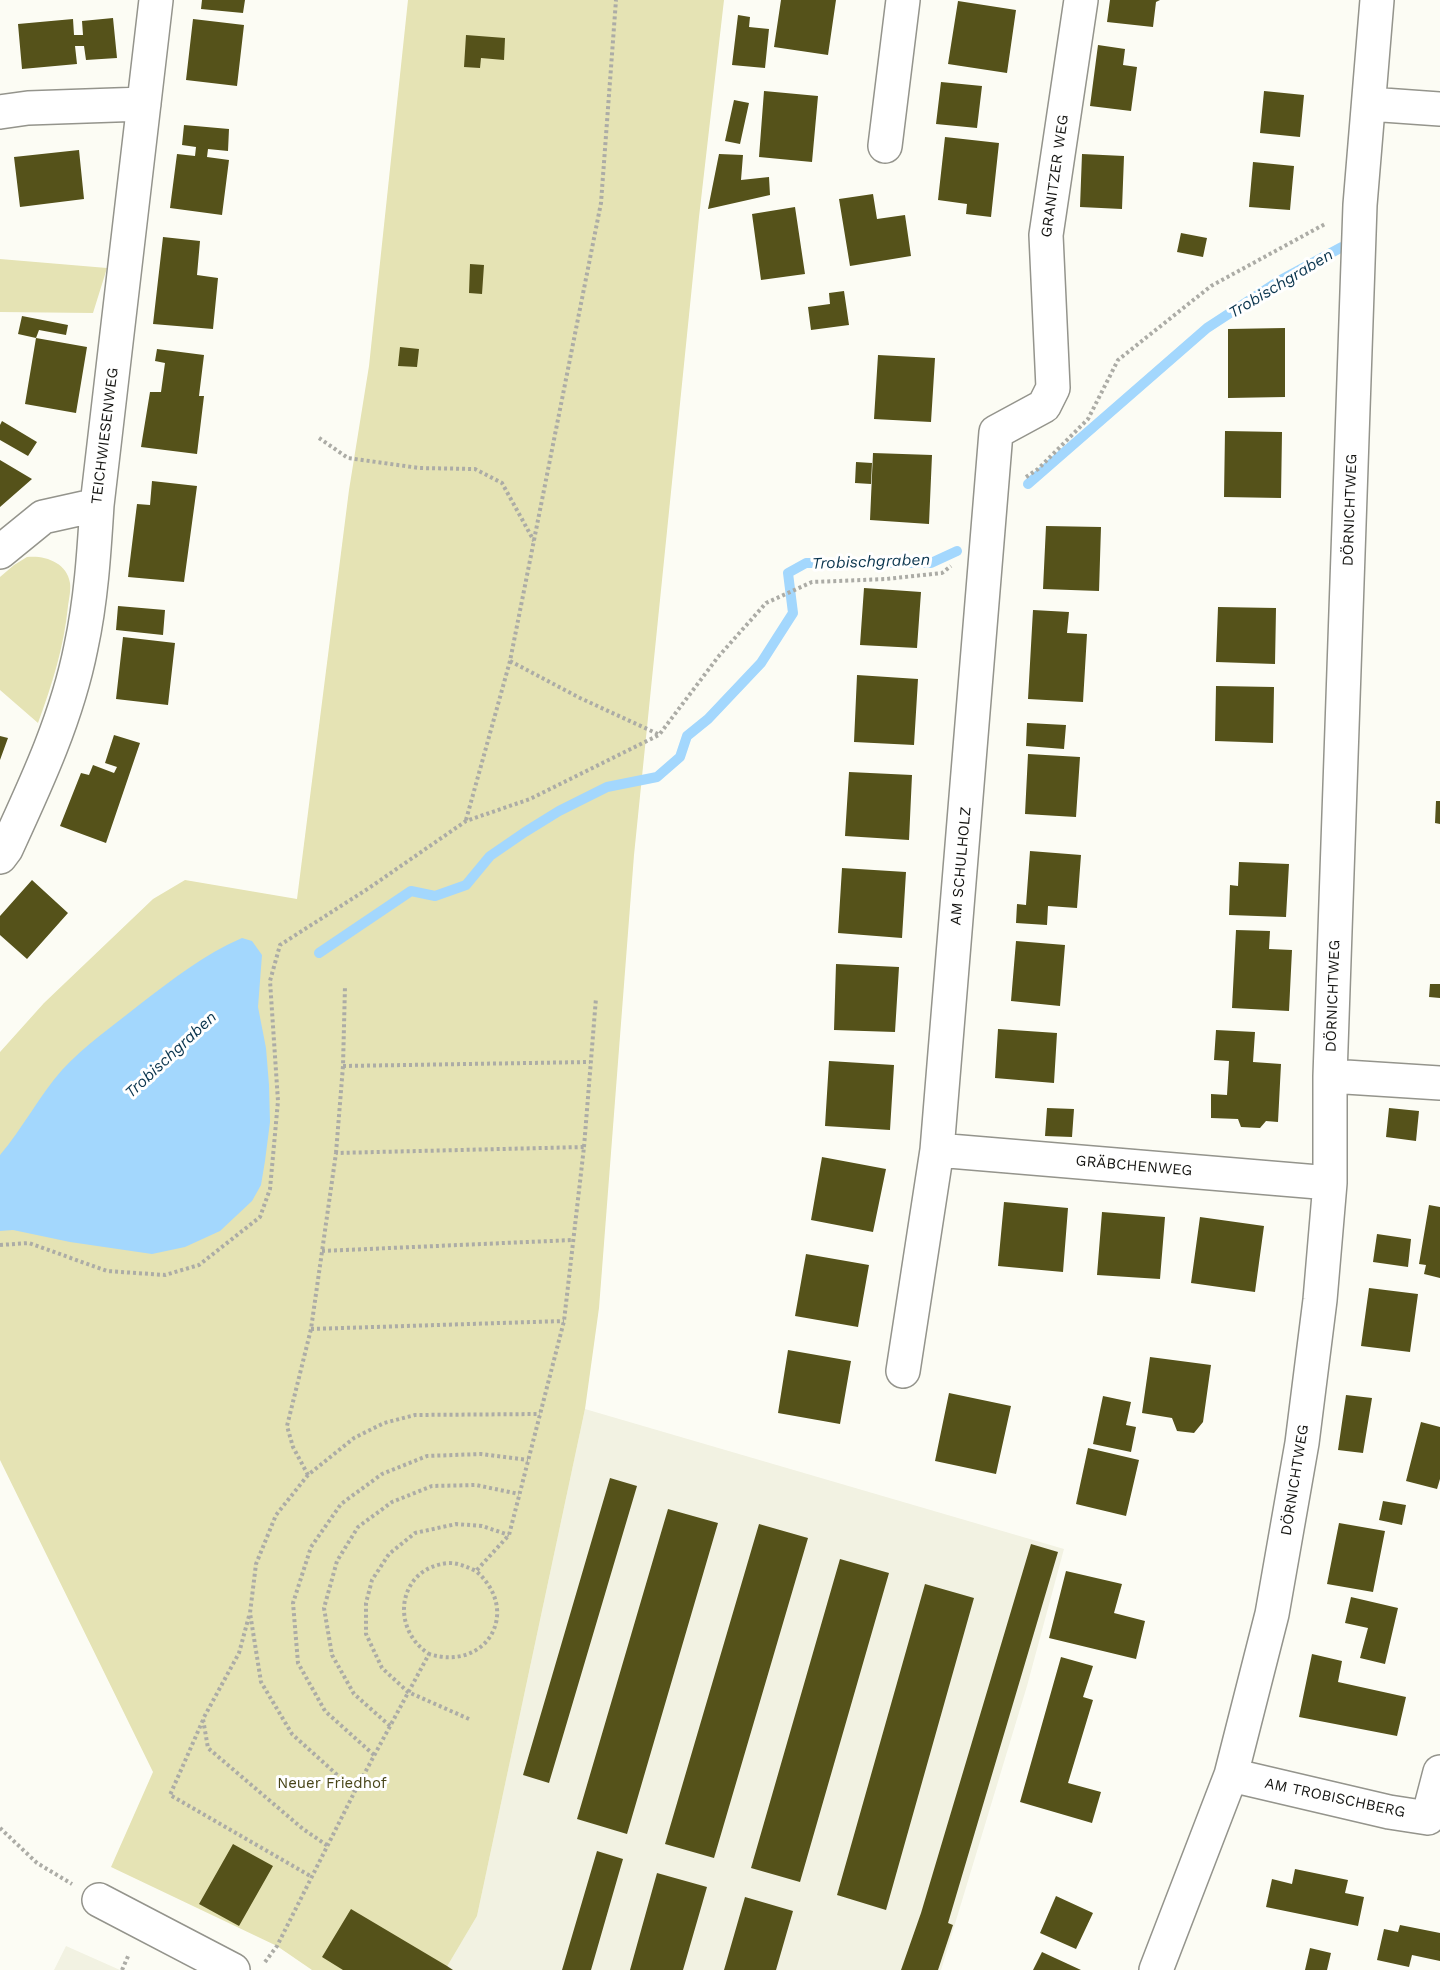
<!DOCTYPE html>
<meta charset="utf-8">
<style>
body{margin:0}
canvas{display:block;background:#fcfcf4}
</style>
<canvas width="1440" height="1970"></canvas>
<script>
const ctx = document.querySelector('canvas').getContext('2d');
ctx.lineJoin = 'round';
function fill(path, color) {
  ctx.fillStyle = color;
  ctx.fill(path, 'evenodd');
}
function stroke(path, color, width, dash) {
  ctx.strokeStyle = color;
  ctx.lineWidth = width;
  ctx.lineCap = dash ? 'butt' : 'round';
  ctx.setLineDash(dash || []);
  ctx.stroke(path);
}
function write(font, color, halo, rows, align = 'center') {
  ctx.font = font + ' "Work Sans",sans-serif';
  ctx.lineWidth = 6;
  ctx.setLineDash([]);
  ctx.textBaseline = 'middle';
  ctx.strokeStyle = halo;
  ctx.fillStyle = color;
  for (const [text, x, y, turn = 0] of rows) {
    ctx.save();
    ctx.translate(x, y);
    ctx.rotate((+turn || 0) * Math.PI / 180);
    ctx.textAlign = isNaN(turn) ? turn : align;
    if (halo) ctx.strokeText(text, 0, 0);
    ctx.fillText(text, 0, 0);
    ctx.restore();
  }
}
const built = new Path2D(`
 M585 1409 1064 1549 1027 1686 941 1970H445L477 1916Z
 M66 1946 120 1970H54Z`);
const green = new Path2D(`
 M408 0H724L699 217 634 855 599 1308 585 1409 477 1916 445 1970H312L277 1946 111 1867 153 1772 0 1460V1052L44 1003 153 899 185 880 297 899 349 490 369 366Z
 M0 259 107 268 93 313 0 312Z
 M27 557C44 555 67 562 70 583 71 590 69 599 68 606 64 647 52 685 38 723L0 690V577L14 565Z`);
const water = new Path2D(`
 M242 938 252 941 262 955 258 1007 266 1048 269 1085 270 1122 265 1161 261 1185 252 1201 220 1231 185 1247 152 1254 70 1242 13 1230 0 1231V1155C23 1128 39 1096 62 1070 85 1045 113 1026 139 1005 172 980 204 954 242 938Z`);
const stream = new Path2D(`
 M1028 484 1207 328 1279 281 1342 247
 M319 953 411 891 435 896 466 885 490 856 525 832 559 811 607 787 657 777 680 757 687 736 708 719 761 663 793 613 788 573 806 563H931L957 551`);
const building = new Path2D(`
 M202 0H245L243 13 201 9Z
 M781 0H836L828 55 774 47Z
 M1110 0H1160L1156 2 1153 27 1107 22Z
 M958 1 1016 10 1007 73 948 64Z
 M738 15 750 17 749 27 769 29 765 68 732 65Z
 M113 18 117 58 86 60 84 46H75L77 64 22 69 18 24 73 19 74 35H83L82 21Z
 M193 19 244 25 237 86 186 80Z
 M466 35 505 38 504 60 481 58 480 68 464 67Z
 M1098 45 1125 49 1123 65 1137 67 1131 111 1090 106Z
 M941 82 982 86 977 128 936 124Z
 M764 91 818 96 812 162 759 157Z
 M1264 91 1304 95 1300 137 1260 133Z
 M734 100 749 103 740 144 725 141Z
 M184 125 229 129 228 151 208 149 207 157 229 160 222 215 170 208 177 154 195 156 196 147 182 145Z
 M945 137 999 143 991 217 966 214 967 204 938 200Z
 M79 150 84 199 20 207 14 157Z
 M719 154 743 155 741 180 769 177 770 195 708 209Z
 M1082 154 1124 156 1122 209 1080 207Z
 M1253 162 1294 166 1290 210 1249 207Z
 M873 194 877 219 905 215 911 256 850 266 839 199Z
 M795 207 805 274 761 280 752 214Z
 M1181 233 1207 238 1203 257 1177 252Z
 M163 237 200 241 197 275 218 278 213 329 153 324Z
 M470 264 484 265 482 294 469 293Z
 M844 291 849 325 811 330 808 307 830 304 829 293Z
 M22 316 68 325 66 335 39 330 36 338 18 334Z
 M1285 328V397L1228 398V329Z
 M36 338 87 347 76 413 25 404Z
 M400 347 419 349 417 367 398 366Z
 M157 349 204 355 199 396H204L197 454 141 447 150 392H161L165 363 155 361Z
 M878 355 935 358 931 422 874 419Z
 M2 421 37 442 28 456 0 440V425Z
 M1225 431 1282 432 1281 498 1224 497Z
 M873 453 932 455 929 524 870 520Z
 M0 460 32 479 0 507Z
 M856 462 872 463 871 484 855 483Z
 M152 481 197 486 184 582 128 577 137 504 150 505Z
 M1046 526 1101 527 1099 591 1043 589Z
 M864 588 921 592 917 648 860 645Z
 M118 606 165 610 163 635 116 630Z
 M1218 607 1276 608 1275 664 1216 662Z
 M1033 610 1069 612 1067 633 1087 634 1083 702 1028 699Z
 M123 637 175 643 168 705 116 699Z
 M857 675 918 679 914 745 854 742Z
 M1216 686 1274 687 1273 743 1215 741Z
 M1027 723 1066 725 1064 749 1026 746Z
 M114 735 140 743 106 843 60 826 81 773 89 775 93 765 114 773 117 767 105 763Z
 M0 736 8 738 0 760Z
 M1028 754 1080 757 1076 817 1025 814Z
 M849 772 912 775 909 840 845 836Z
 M1436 801H1440V824L1435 823Z
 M1030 851 1081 855 1077 908 1048 906 1047 925 1016 923 1017 904 1026 905Z
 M1239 862 1289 864 1286 917 1229 915 1230 885 1238 886Z
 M842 868 906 872 902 938 838 933Z
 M32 880 68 913 27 959 0 935V916Z
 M1236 930 1270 931 1269 949 1292 950 1289 1011 1232 1008Z
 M1016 941 1065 945 1060 1006 1011 1001Z
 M836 964 899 967 895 1032 834 1030Z
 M1430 984H1440V998L1429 997Z
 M998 1029 1057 1033 1054 1083 995 1078Z
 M1216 1030 1255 1032 1253 1062 1281 1064 1278 1122 1266 1121 1260 1128 1241 1127 1238 1119 1211 1118V1094L1227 1095 1229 1061 1214 1060Z
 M829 1061 894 1065 890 1130 825 1126Z
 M1047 1108 1074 1109 1072 1137 1045 1136Z
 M1389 1108 1419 1111 1416 1141 1386 1137Z
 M822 1157 886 1169 873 1232 811 1220Z
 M1004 1202 1068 1208 1063 1272 998 1266Z
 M1429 1205 1440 1207V1278L1424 1274 1426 1265 1419 1264Z
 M1102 1212 1165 1217 1160 1279 1097 1275Z
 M1200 1217 1264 1226 1255 1292 1191 1283Z
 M1377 1234 1411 1239 1408 1267 1373 1262Z
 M806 1254 869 1265 858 1327 795 1316Z
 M1369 1288 1418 1294 1410 1352 1361 1346Z
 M788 1350 851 1361 840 1424 778 1413Z
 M1150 1357 1211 1365 1203 1422 1194 1433 1177 1431 1172 1418 1142 1413Z
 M949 1393 1011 1406 996 1474 935 1461Z
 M1346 1395 1372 1398 1363 1453 1338 1450Z
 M1103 1396 1131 1402 1126 1425 1136 1427 1131 1452 1093 1444Z
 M1421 1422 1440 1427V1479L1437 1489 1406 1481Z
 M1088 1448 1139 1460 1126 1516 1076 1504Z
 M610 1478 637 1486 549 1783 523 1775Z
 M1383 1501 1406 1505 1402 1525 1379 1520Z
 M668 1509 718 1523 627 1834 577 1819Z
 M1339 1523 1385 1531 1373 1592 1327 1584Z
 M759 1524 808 1538 714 1858 665 1844Z
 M1031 1544 1058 1552 948 1923 953 1925 938 1970H901L921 1913Z
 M840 1559 889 1573 800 1882 751 1868Z
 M1066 1571 1122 1584 1114 1613 1145 1621 1136 1659 1049 1638Z
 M925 1584 974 1598 886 1910 837 1895Z
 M1351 1597 1398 1608 1385 1664 1360 1658 1368 1628 1345 1623Z
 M1312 1654 1342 1661 1338 1682 1406 1697 1397 1736 1299 1717Z
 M1061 1657 1093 1666 1083 1697 1093 1700 1068 1783 1101 1792 1092 1823 1020 1802Z
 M233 1844 273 1866 239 1926 199 1904Z
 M597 1851 623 1859 591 1970H562Z
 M1295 1869 1348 1880 1345 1893 1364 1897 1358 1926 1266 1907 1272 1879 1292 1884Z
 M657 1873 707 1887 683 1970H630Z
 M1056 1896 1093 1913 1076 1949 1040 1933Z
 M745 1897 793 1911 776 1970H724Z
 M351 1909 447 1966 453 1970H343L322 1957Z
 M1400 1925 1440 1933V1961L1412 1955 1409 1967 1377 1960 1384 1929 1398 1932Z
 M1310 1948 1331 1953 1327 1970H1305Z
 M1042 1952 1081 1970H1033Z`);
const path = new Path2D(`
 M319 438 348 458 419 468 475 469 502 483 534 541
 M1026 477 1038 469 1088 419 1118 360 1211 286 1325 224
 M510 661 580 698 658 734
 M466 820 510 661 601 203 616 0
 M343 1066 590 1062
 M584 1147 596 998
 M336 1153 343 1066 345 986
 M0 1245 29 1243 107 1271 165 1275 199 1265 260 1217 270 1189 278 1101 270 981 280 945 369 888 466 821 530 799 659 735 718 657 766 603 812 582 886 579 942 573 951 566
 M322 1251 573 1240
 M311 1329 564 1321
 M308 1475 293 1447 287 1426 311 1329 336 1153 584 1147 564 1321 509 1535 476 1571C522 1611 487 1672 429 1654
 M249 1616 239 1653 203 1719 208 1748 303 1829 328 1846
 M469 1719 408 1692 382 1668 366 1634V1603L372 1580 389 1554 415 1533 456 1524 482 1526 509 1535
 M203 1720 170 1795 312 1877
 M390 1726 354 1694 332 1655 324 1608 337 1561 358 1527 392 1502 432 1486 476 1485 519 1494
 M374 1755 325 1711 298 1663 293 1603 311 1547 341 1504 382 1474 427 1456 481 1454 528 1460
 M355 1791 292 1734 261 1682 250 1613 256 1564 276 1515 308 1475 354 1438 384 1423 415 1415 540 1414
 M0 1828 37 1863 72 1884
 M265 1962 277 1946 355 1791 429 1654C389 1628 398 1567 449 1563 459 1563 467 1567 476 1571
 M122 1970 129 1954`);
const minor = new Path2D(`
 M1369 104 1440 109
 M0 112 28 108 144 104
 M885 146 903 0
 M0 552 43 517 97 505
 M0 857 6 849C36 784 67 718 81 647 91 601 94 553 97 505L156 0
 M1330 1076 1440 1083
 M937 1150 1330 1183
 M903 1371 937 1150 996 432 1044 406 1053 388 1046 235 1081 0
 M1231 1775 1389 1812 1428 1818 1440 1772
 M99 1900 233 1970
 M1156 1970 1231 1775 1272 1614 1302 1443 1320 1300 1330 1183V1076L1360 205 1377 0`);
const streetNames = [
 ["GRANITZER WEG",1055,176,-82],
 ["TEICHWIESENWEG",105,436,-83],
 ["DÖRNICHTWEG",1350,510,-88],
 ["AM SCHULHOLZ",961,866,-85],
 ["DÖRNICHTWEG",1333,996,-88],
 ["GRÄBCHENWEG",1134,1166,5],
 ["DÖRNICHTWEG",1295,1480,-81],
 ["AM TROBISCHBERG",1335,1798,12]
];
const parkNames = [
 ["Neuer Friedhof",332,1784]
];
const waterNames = [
 ["Trobischgraben",1281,284,-31],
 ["Trobischgraben",871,562,-2],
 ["Trobischgraben",171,1055,-43]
];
fill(built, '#f2f2e2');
fill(green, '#e5e3b4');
fill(water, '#a3d7fd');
stroke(stream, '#a3d7fd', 10);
fill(building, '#55521a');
stroke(minor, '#94948c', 36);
stroke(path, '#acaca6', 4, [3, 3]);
stroke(minor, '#fff', 33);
write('15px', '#141411', '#fff', streetNames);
write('15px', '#484519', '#fff', parkNames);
write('italic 16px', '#09344d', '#fff', waterNames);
</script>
